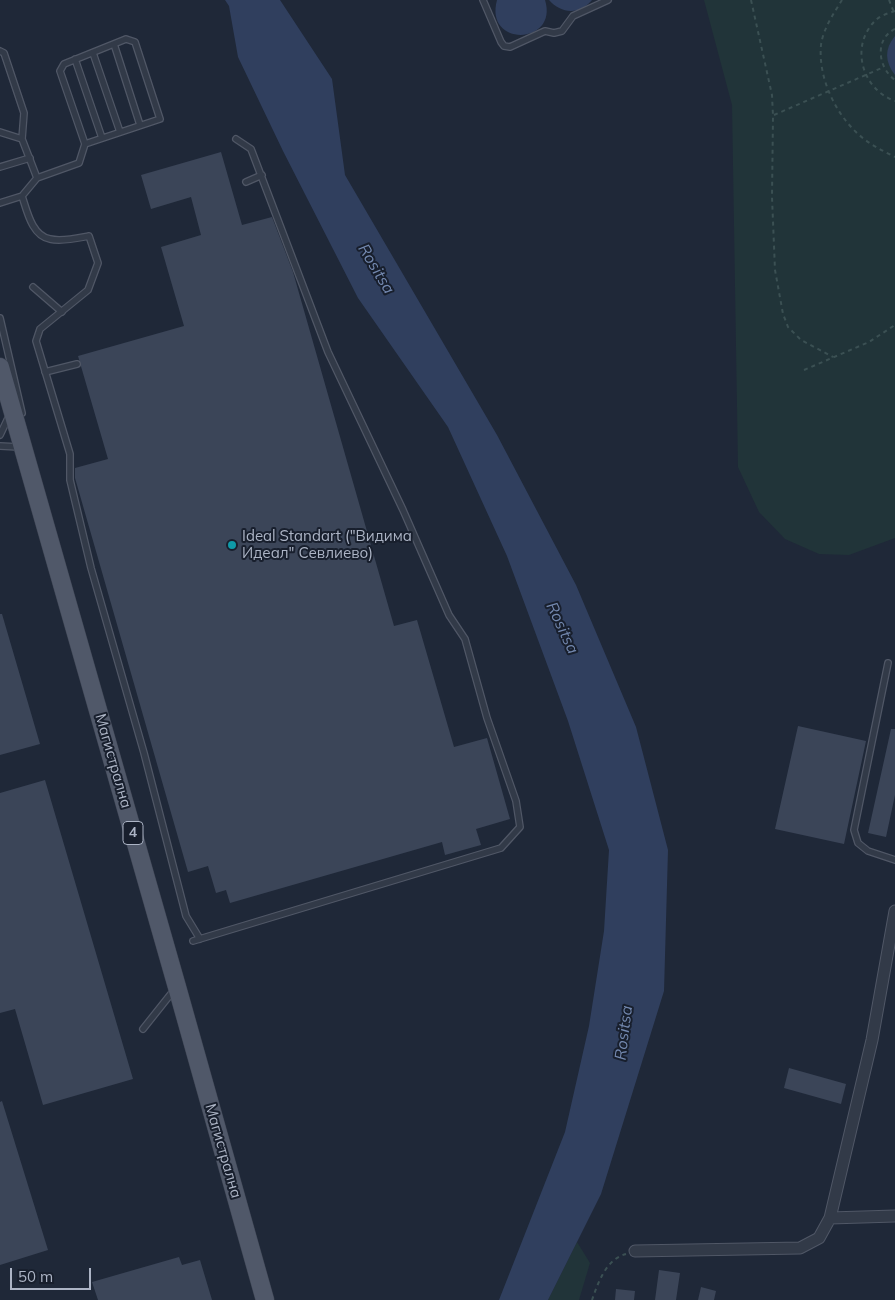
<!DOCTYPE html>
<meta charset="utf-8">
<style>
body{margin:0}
#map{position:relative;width:895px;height:1300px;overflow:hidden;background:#1f2838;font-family:Mulish,sans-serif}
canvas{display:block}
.scale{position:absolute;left:10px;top:1268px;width:81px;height:22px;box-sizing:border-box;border:2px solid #acb4c5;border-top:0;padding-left:6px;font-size:15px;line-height:18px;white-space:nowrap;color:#acb4c5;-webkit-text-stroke:4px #181f2d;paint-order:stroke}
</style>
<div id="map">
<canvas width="895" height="1300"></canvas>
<div class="scale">50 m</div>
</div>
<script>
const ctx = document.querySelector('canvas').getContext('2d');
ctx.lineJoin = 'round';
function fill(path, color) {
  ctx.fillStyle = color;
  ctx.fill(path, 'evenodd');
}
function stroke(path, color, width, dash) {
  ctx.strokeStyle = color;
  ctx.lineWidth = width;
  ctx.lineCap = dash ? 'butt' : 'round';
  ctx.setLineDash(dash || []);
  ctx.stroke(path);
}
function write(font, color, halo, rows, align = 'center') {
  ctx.font = font + ' Mulish,sans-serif';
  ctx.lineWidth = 4;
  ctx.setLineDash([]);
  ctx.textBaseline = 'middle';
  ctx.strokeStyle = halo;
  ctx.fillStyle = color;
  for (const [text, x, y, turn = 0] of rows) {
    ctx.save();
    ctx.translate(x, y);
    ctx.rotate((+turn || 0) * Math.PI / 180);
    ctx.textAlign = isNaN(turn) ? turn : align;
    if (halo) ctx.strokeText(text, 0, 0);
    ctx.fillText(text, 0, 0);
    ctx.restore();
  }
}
const green = new Path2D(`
 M704 0H895V538L849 555 819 554 785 539 759 512 738 467 732 105Z
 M577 1242 590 1263 579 1300H548Z`);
const water = new Path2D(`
 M225 0H280L332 79 345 175 497 435 576 585 636 727 668 850 664 991 601 1194 548 1300H499L565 1132 589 1026 604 931 609 850 568 721 507 556 448 427 358 298 283 151 238 57 229 6Z
 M497 0H545C559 45 484 48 497 0Z
 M549 0H592C580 15 561 14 549 0Z
 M895 36V75C885 62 884 49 895 36Z`);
const building = new Path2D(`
 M221 152 242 225 272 217 293 272 394 626 417 620 454 747 487 738 510 819 476 829 481 845 445 855 442 842 230 903 226 890 216 893 208 866 188 872 75 478V468L108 459 78 356 184 326 161 247 201 235 191 197 151 209 141 175Z
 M0 614H2L40 744 0 755Z
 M798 726 866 741 844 844 775 829Z
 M891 729H895V795L886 837 868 833Z
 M45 780 133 1079 43 1105 15 1009 0 1013V793Z
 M789 1068 846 1084 841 1104 784 1088Z
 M2 1101 48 1250 0 1265V1102Z
 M179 1257 182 1265 200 1260 212 1300H98L92 1282Z
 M659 1270 680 1273 676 1300H655Z
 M701 1287 716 1291 714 1300H698Z
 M616 1289 635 1291 634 1300H615Z`);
const path = new Path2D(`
 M751 0 772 95 773 116 772 197 775 270 783 314 788 327 801 340 833 357
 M842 0C834 13 823 29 821 45 818 76 834 111 856 132 867 143 881 150 895 157
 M889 0 895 15
 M895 11C889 13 882 15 877 19 849 44 861 89 895 101
 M895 29C874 39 878 68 895 80
 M774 115 884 67
 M804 370 869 342 895 325
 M592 1300C598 1283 606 1259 626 1254`);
const lane = new Path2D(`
 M483 0 501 42 504 46 510 47 545 31 554 33 562 31 573 16 608 0
 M114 44 140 125
 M0 51 4 53 24 113 22 139 37 178
 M93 53 120 132
 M75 59 102 138
 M0 132 22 139
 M0 167 30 158
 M246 182 262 175
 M22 196C27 211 32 236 50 239 62 242 78 238 89 236L98 263 88 290 40 329 36 341 70 454V480L91 568 144 753 186 916 200 939
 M0 203 22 196 37 178 79 163 85 144 60 71 64 64 126 39 135 42 160 119 85 144
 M33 287 62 312
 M0 318 22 413
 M45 372 77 364
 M0 435 9 416
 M0 446 19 447
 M888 663 854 830 858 843 868 851 895 860
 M193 941 501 848 520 827 516 801 487 718 465 639 449 615 403 510 328 352 251 149 236 139
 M143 1029 174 990`);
const street = new Path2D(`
 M830 1218 872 1040 895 911
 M635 1251 800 1248 819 1238 830 1218 895 1216`);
const primary = new Path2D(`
 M0 367 177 987 265 1300`);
const markers = [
 [232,545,5,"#0f9aa8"]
];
const shields = [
 [133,833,20]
];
const shieldNames = [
 ["4",133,833]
];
const poiNames = [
 ["Ideal Standart (\"Видима",242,536],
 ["Идеал\" Севлиево)",242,553]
];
const streetNames = [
 ["Магистрална",113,761,74],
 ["Магистрална",223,1151,74]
];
const waterNames = [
 ["Rositsa",376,269,59],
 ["Rositsa",562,628,65],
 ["Rositsa",624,1033,-83]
];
fill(green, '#213439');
fill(water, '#303f5e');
fill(building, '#3b4558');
stroke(lane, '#505766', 8);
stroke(street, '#505766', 13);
stroke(primary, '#3c4352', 19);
stroke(path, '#3b5053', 2, [4, 4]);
stroke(lane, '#323a48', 5.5);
stroke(street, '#323a48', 11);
stroke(primary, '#505869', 18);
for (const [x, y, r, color] of markers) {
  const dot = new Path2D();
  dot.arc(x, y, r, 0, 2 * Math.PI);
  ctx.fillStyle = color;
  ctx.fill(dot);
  stroke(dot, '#181f2d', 2);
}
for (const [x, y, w] of shields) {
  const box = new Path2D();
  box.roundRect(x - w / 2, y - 11.5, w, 23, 4);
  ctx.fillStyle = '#181f2d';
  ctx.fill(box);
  stroke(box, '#acb4c5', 1);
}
write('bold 14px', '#acb4c5', null, shieldNames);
write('15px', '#acb4c5', '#181f2d', poiNames, 'left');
write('15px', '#acb4c5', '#181f2d', streetNames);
write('italic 16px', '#7388af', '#181f2d', waterNames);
</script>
